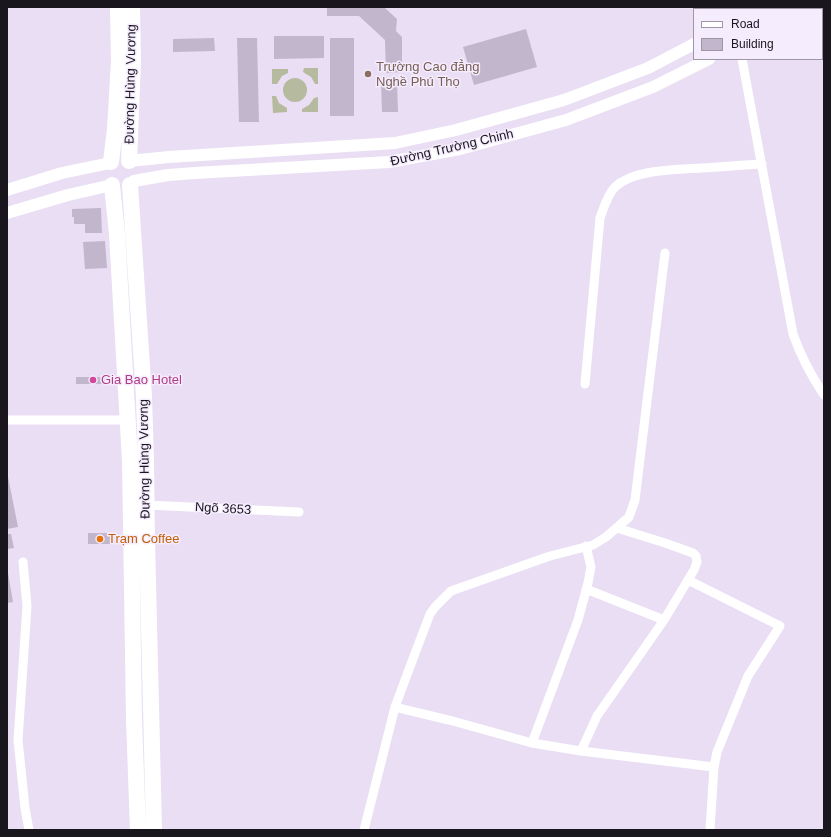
<!DOCTYPE html>
<meta charset="utf-8">
<style>
body{margin:0}
#map{position:relative;width:831px;height:837px;overflow:hidden;background:#e9def4;font-family:Helvetica,sans-serif}
canvas{display:block}
.frame{position:absolute;inset:0;border:8px solid #1a161e;pointer-events:none}
.legend{position:absolute;left:693px;top:8px;width:130px;height:52px;box-sizing:border-box;background:#f5ecfe;border:1px solid #9d96a4;margin:0;padding:5px 7px;list-style:none;font-size:12px;color:#1a161e}
.legend li{display:flex;align-items:center;gap:8px;height:20px}
.legend b{width:20px;border:1px solid #9d96a4}
</style>
<div id="map">
<canvas width="831" height="837"></canvas>
<div class="frame"></div>
<ul class="legend">
<li><b style="height:5px;background:#fff"></b>Road</li>
<li><b style="height:11px;background:#c1b6cc"></b>Building</li>
</ul>
</div>
<script>
const ctx = document.querySelector('canvas').getContext('2d');
ctx.lineJoin = 'round';
function fill(path, color) {
  ctx.fillStyle = color;
  ctx.fill(path, 'evenodd');
}
function stroke(path, color, width, dash) {
  ctx.strokeStyle = color;
  ctx.lineWidth = width;
  ctx.lineCap = dash ? 'butt' : 'round';
  ctx.setLineDash(dash || []);
  ctx.stroke(path);
}
function write(font, color, halo, rows, align = 'center') {
  ctx.font = font + ' Helvetica,sans-serif';
  ctx.lineWidth = 3;
  ctx.setLineDash([]);
  ctx.textBaseline = 'middle';
  ctx.strokeStyle = halo;
  ctx.fillStyle = color;
  for (const [text, x, y, turn = 0] of rows) {
    ctx.save();
    ctx.translate(x, y);
    ctx.rotate((+turn || 0) * Math.PI / 180);
    ctx.textAlign = isNaN(turn) ? turn : align;
    if (halo) ctx.strokeText(text, 0, 0);
    ctx.fillText(text, 0, 0);
    ctx.restore();
  }
}
const green = new Path2D(`
 M304 68H318V84H315L311 77 303 72Z
 M272 69H288V73L282 76 277 84H272Z
 M283 90a12 12 0 1 1 24 0a12 12 0 1 1-24 0Z
 M276 96 279 103 287 108V112L273 113 272 96Z
 M318 97V112H302V109L309 105 314 98Z`);
const building = new Path2D(`
 M327 7H384L397 19 396 31 402 37V72L386 73 385 40 359 16H327Z
 M526 29 537 67 474 85 463 47Z
 M274 36H324V58L274 59Z
 M214 38 215 51 173 52V39Z
 M237 38H257L259 122H239Z
 M330 38H354V116H330Z
 M397 81 398 112H382L381 82Z
 M101 208 102 233H85V224H74V217H72V209Z
 M105 241 107 268 85 269 83 242Z
 M76 377H110V384H76Z
 M7 477H8L18 527 7 529Z
 M88 533H111L112 544H88Z
 M7 534H11L14 548 7 549Z
 M7 573H8L13 602 7 603Z`);
const street = new Path2D(`
 M742 59 793 334C800 354 812 377 824 395
 M585 384 600 218C604 208 607 195 615 187 634 169 676 170 701 168 721 167 742 165 762 164
 M7 420H128
 M146 505 299 512
 M23 562 27 606 18 740 25 808 29 830
 M688 580 780 626 748 676 717 752 714 767 710 830
 M586 589 664 620
 M395 707 449 720 532 743 581 751 714 767
 M532 743 578 620 588 583 591 567 586 546
 M581 751 597 716 664 620 694 570 697 562 696 556 693 553 665 543 617 528
 M364 830 395 707 414 656 430 614 435 607 451 591 550 556 593 545 606 537 629 517 635 500 665 253`);
const secondary = new Path2D(`
 M757 9 759 7
 M791 9 794 7
 M129 161 169 157 395 143 456 130 564 100 648 68 694 44
 M134 181 168 175 195 173 389 162 460 149 566 120 653 87 709 59
 M7 190 62 173 110 163
 M7 213 68 195 112 185`);
const highway = new Path2D(`
 M129 161 133 62 132 7
 M111 162 115 129 119 61 118 7
 M112 185 117 234 130 461 134 720 138 830
 M130 185 144 397 146 462 147 540 154 830`);
const markers = [
 [368,74,4,"#8d6e63"],
 [93,380,4,"#d1479c"],
 [100,539,4,"#e8710a"]
];
const educationNames = [
 ["Trường Cao đẳng",376,67],
 ["Nghề Phú Thọ",376,82]
];
const streetNames = [
 ["Đường Hùng Vương",131,84,-89],
 ["Đường Trường Chinh",452,148,-13],
 ["Đường Hùng Vương",145,459,-91],
 ["Ngõ 3653",223,509,3]
];
const hotelNames = [
 ["Gia Bao Hotel",101,380]
];
const foodNames = [
 ["Trạm Coffee",108,539]
];
fill(green, '#b6bb9f');
fill(building, '#c1b6cc');
stroke(street, '#fff', 9);
stroke(secondary, '#fff', 12);
stroke(highway, '#fff', 16);
for (const [x, y, r, color] of markers) {
  const dot = new Path2D();
  dot.arc(x, y, r, 0, 2 * Math.PI);
  ctx.fillStyle = color;
  ctx.fill(dot);
  stroke(dot, '#f5ecfe', 1.5);
}
write('13px', '#785e54', '#f5ecfe', educationNames, 'left');
write('13px', '#1a161e', '#f5ecfe', streetNames);
write('13px', '#b23c85', '#f5ecfe', hotelNames, 'left');
write('13px', '#c56008', '#f5ecfe', foodNames, 'left');
</script>
